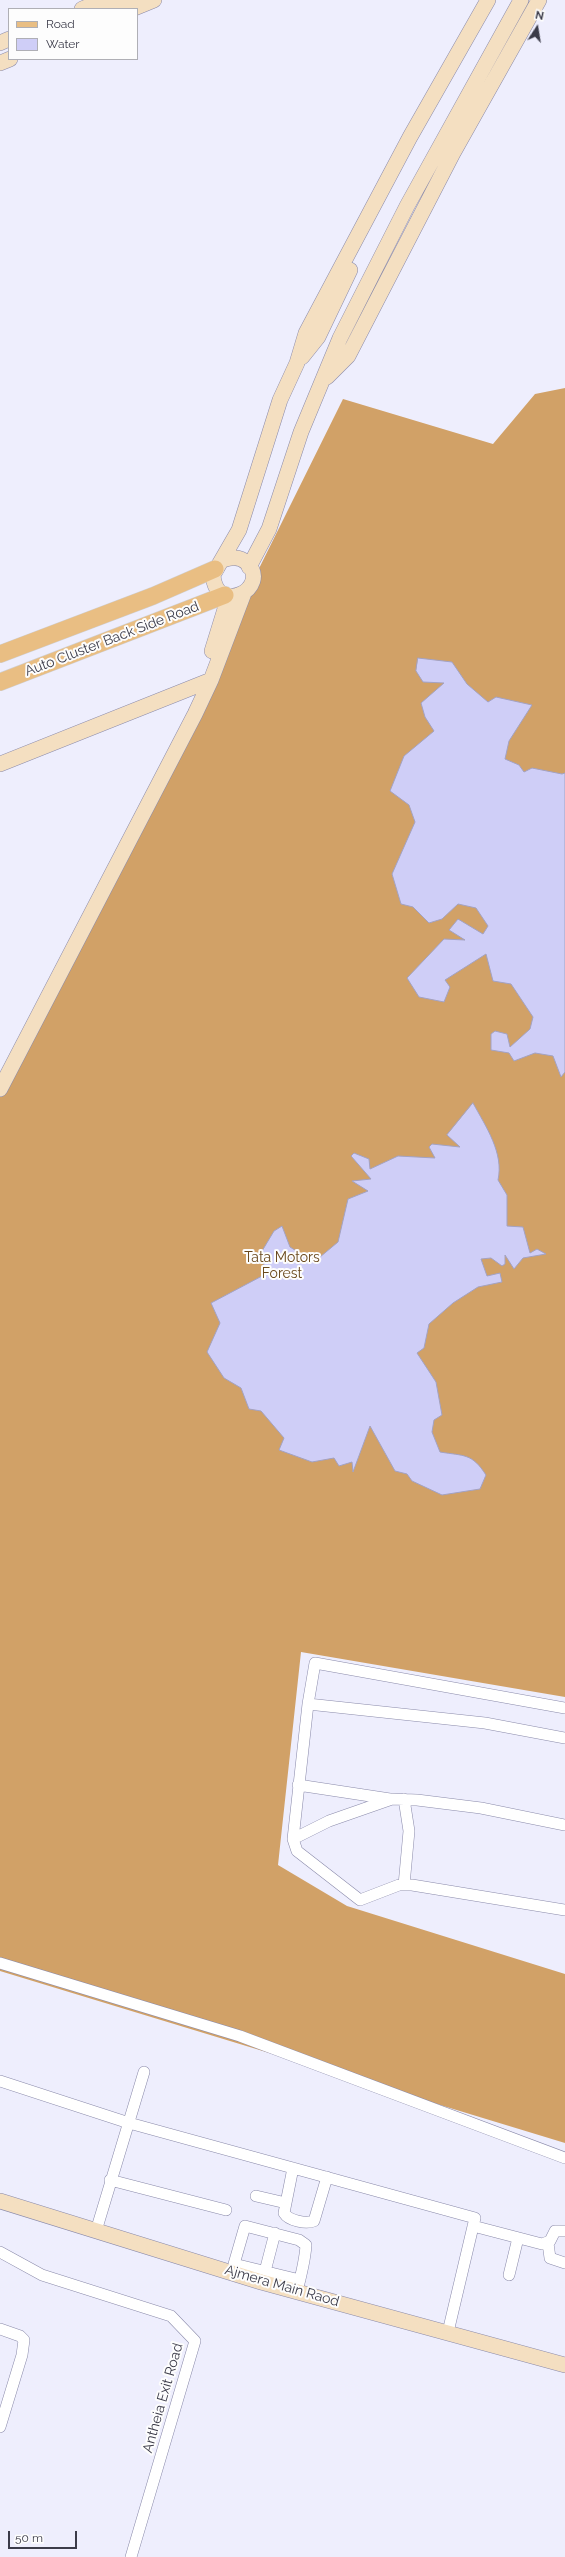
<!DOCTYPE html>
<style>
body{margin:0}
#map{position:relative;width:565px;height:2557px;overflow:hidden;background:#eeeefd;font-family:Raleway,sans-serif}
canvas{display:block}
.legend{position:absolute;left:8px;top:8px;width:130px;height:52px;box-sizing:border-box;background:#fdfdfd;border:1px solid #afafb5;margin:0;padding:5px 7px;list-style:none;font-size:12px;color:#3b3b49}
.legend li{display:flex;align-items:center;gap:8px;height:20px}
.legend b{width:20px;border:1px solid #afafb5}
.north{position:absolute;left:517px;top:8px;width:40px;height:40px;-webkit-text-stroke:3px #fdfdfd;paint-order:stroke;rotate:12deg;font-size:11px;font-weight:700;line-height:16px;text-align:center;color:#3b3b49}
.north::after{content:'';display:block;margin:auto;width:14px;height:18px;background:#3b3b49;clip-path:polygon(50% 0,100% 100%,50% 72%,0 100%)}
.scale{position:absolute;left:8px;top:2531px;width:69px;height:18px;box-sizing:border-box;border:2px solid #3b3b49;border-top:0;padding-left:5px;font-size:12px;line-height:14px;white-space:nowrap;color:#3b3b49;-webkit-text-stroke:3px #fdfdfd;paint-order:stroke}
</style>
<div id="map">
<canvas width="565" height="2557"></canvas>
<ul class="legend">
<li><b style="height:5px;background:#e9be83"></b>Road</li>
<li><b style="height:11px;background:#cfcef7"></b>Water</li>
</ul>
<div class="north">N</div>
<div class="scale">50 m</div>
</div>
<script>
const ctx = document.querySelector('canvas').getContext('2d');
ctx.lineJoin = 'round';
function fill(path, color) {
  ctx.fillStyle = color;
  ctx.fill(path, 'evenodd');
}
function stroke(path, color, width, dash) {
  ctx.strokeStyle = color;
  ctx.lineWidth = width;
  ctx.lineCap = dash ? 'butt' : 'round';
  ctx.setLineDash(dash || []);
  ctx.stroke(path);
}
function write(font, color, halo, rows, align = 'center') {
  ctx.font = font + ' Raleway,sans-serif';
  ctx.lineWidth = 4;
  ctx.setLineDash([]);
  ctx.textBaseline = 'middle';
  ctx.strokeStyle = halo;
  ctx.fillStyle = color;
  for (const [text, x, y, turn = 0] of rows) {
    ctx.save();
    ctx.translate(x, y);
    ctx.rotate((+turn || 0) * Math.PI / 180);
    ctx.textAlign = isNaN(turn) ? turn : align;
    if (halo) ctx.strokeText(text, 0, 0);
    ctx.fillText(text, 0, 0);
    ctx.restore();
  }
}
const forest = new Path2D(`
 M565 388V1697L301 1652 278 1865 347 1906 565 1974V2143L0 1971V1091L343 399 493 444 535 394Z`);
const water = new Path2D(`
 M418 658 452 662 467 684 488 702 496 697 532 705 509 741 505 759 519 765 524 772 532 768 562 774 565 773V1072L561 1077 553 1056 535 1053 514 1061 509 1053 491 1050V1034L495 1031 507 1034 510 1047 530 1029 533 1017 511 984 493 981 486 954 445 980 450 987 444 1002 419 997 407 978 444 939 465 940 449 930 458 919 483 934 488 926 476 908 458 904 442 919 429 923 413 907 401 904 392 874 415 822 409 805 390 791 404 756 434 731 425 717 421 703 444 683 423 682 416 671Z
 M473 1103C486 1127 504 1153 498 1180L507 1195V1226L523 1227 530 1253 537 1249 546 1254 523 1258 514 1269 505 1255V1264L502 1266 491 1258 481 1259 487 1276 500 1273 502 1282 478 1287 453 1303 429 1324 424 1348 417 1353 436 1382 442 1415 434 1420 432 1432 440 1452C464 1456 472 1453 486 1475L480 1489 442 1495 412 1481 407 1474 395 1471 370 1426 353 1472 352 1462 339 1466 334 1458 312 1462 279 1450 284 1438 261 1411 249 1409 241 1388 224 1378 207 1352 220 1323 211 1303 262 1276 264 1263 259 1256 274 1231 282 1226 290 1247 314 1262 338 1242 348 1199 368 1191 352 1181 371 1179 351 1156 354 1153 369 1159 370 1169 398 1156 435 1158 429 1147 432 1144 460 1147 447 1135Z`);
const street = new Path2D(`
 M308 1704 485 1723 565 1738
 M565 1708 315 1663 308 1704 293 1839 297 1851 360 1900 399 1885H412L565 1910
 M298 1785 390 1799
 M293 1839 329 1821 392 1799 417 1800 481 1808 565 1825
 M404 1885 409 1831 404 1799
 M0 1963 240 2036 565 2158
 M0 2081 129 2123 475 2218 448 2332
 M293 2168 284 2213C289 2221 306 2224 314 2221L327 2177
 M110 2180 226 2210
 M256 2196 286 2203
 M473 2226 542 2244 550 2241 555 2231H565
 M96 2231 144 2072
 M548 2243 550 2258 565 2263
 M0 2252 42 2275 171 2316 195 2341 131 2557
 M509 2275 518 2238
 M263 2279 275 2233
 M297 2291C301 2276 305 2261 306 2245L299 2240 245 2226 234 2264 300 2280
 M0 2329 20 2336 24 2340 22 2355 0 2427`);
const secondary = new Path2D(`
 M82 9 103 0
 M105 9 126 0
 M132 9 154 0
 M0 43 9 39
 M0 63 10 59
 M302 357 318 337 350 270
 M327 377 348 356 453 153 539 0
 M223 560C231 557 240 556 247 563 272 588 216 617 213 575L239 530 280 400 297 363 306 333 410 137 488 0
 M249 567 269 529 301 432 340 338 407 206 521 0
 M212 651 229 596
 M0 764 211 680
 M0 1089 195 714 211 680 244 593
 M0 2201 261 2282 565 2365`);
const primary = new Path2D(`
 M0 654 153 596 215 569
 M0 682 225 595`);
const streetNames = [
 ["Auto Cluster Back Side Road",112,639,-21],
 ["Ajmera Main Raod",282,2286,16],
 ["Antheia Exit Road",163,2398,-74]
];
const parkNames = [
 ["Tata Motors",282,1258],
 ["Forest",282,1274]
];
fill(forest, '#d1a167');
fill(water, '#cfcef7');
stroke(water, '#a3a2c3', 1);
stroke(street, '#8a8aaa', 12);
stroke(secondary, '#8a8aaa', 16);
stroke(primary, '#d0d0d3', 18);
stroke(street, '#fff', 11);
stroke(secondary, '#f4dfc1', 15);
stroke(primary, '#e9be83', 17);
write('14px', '#3b3b49', '#fdfdfd', streetNames);
write('14px', '#69471b', '#fdfdfd', parkNames);
</script>
